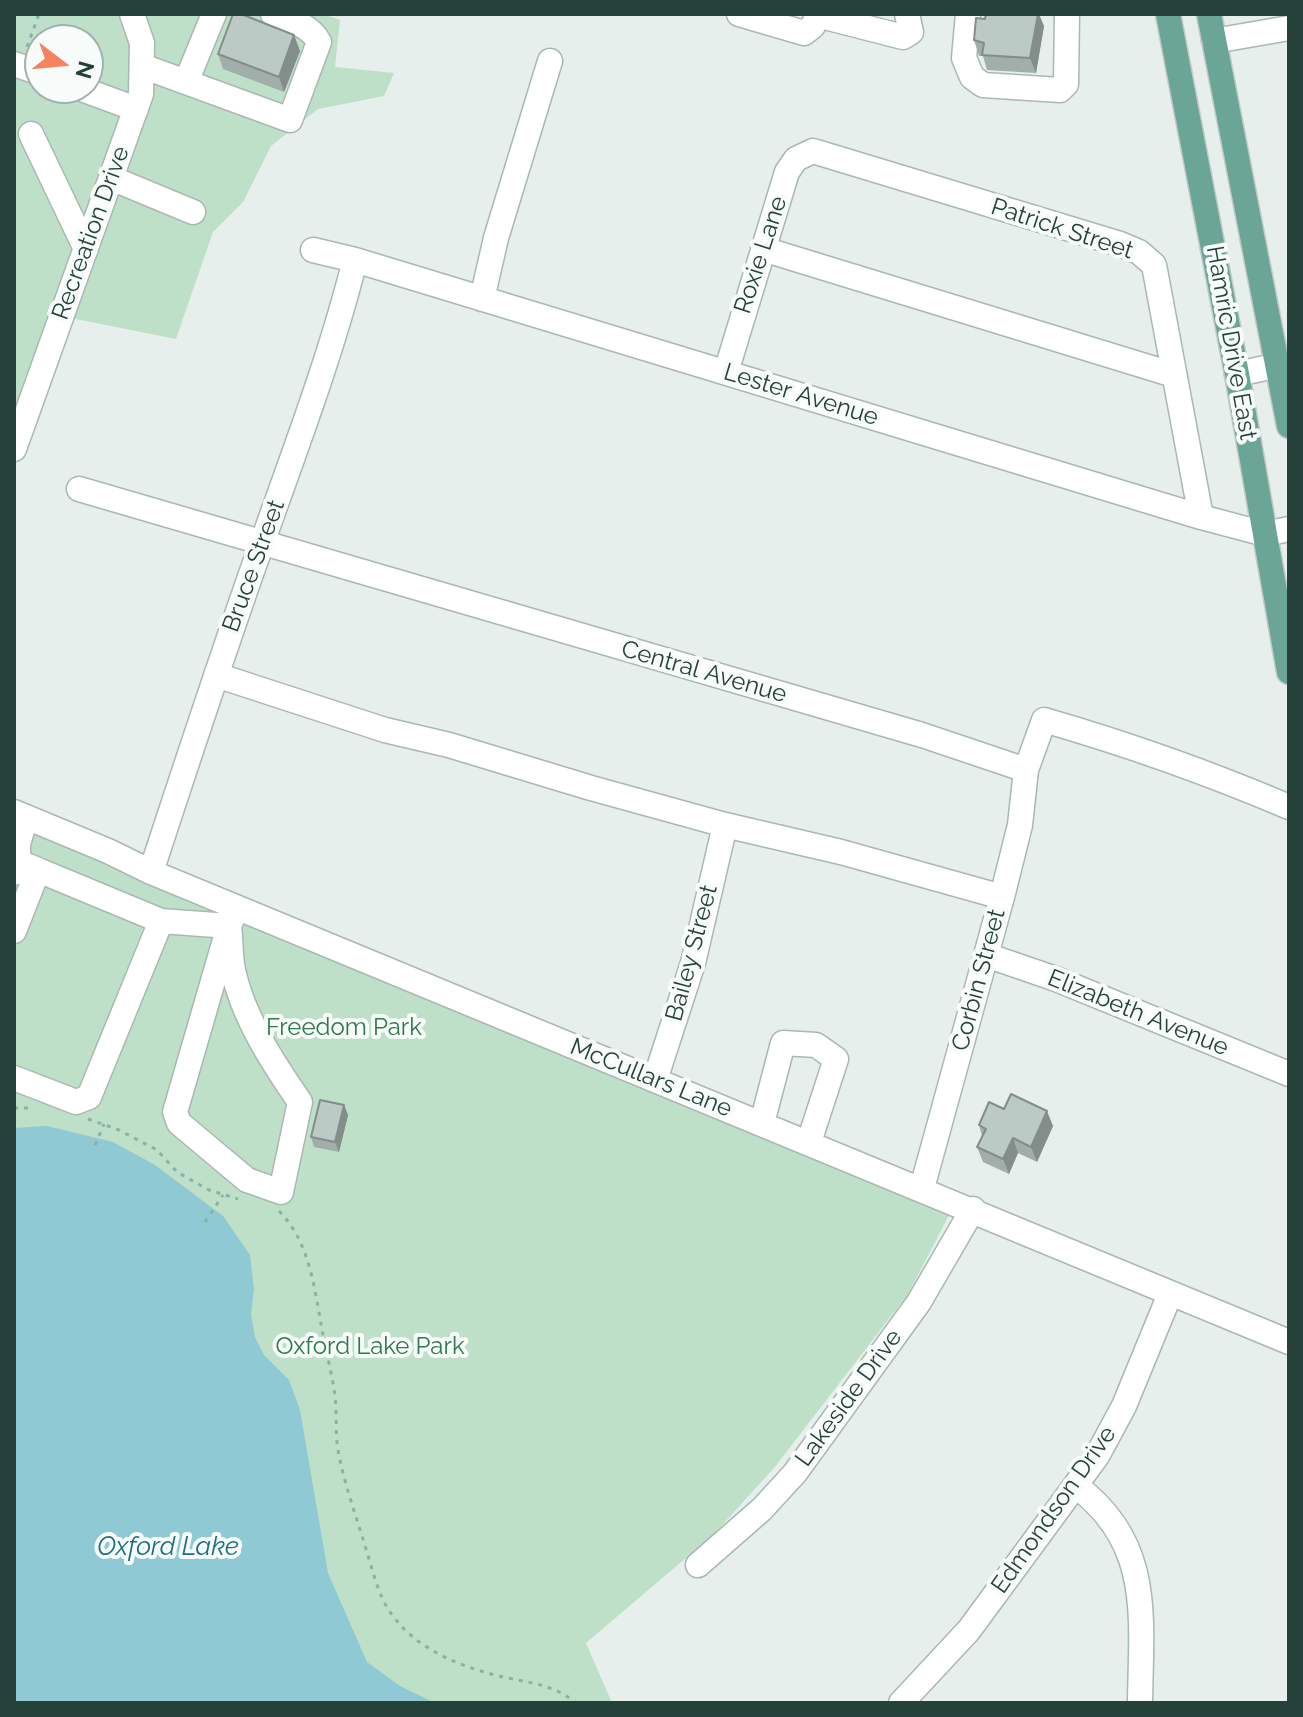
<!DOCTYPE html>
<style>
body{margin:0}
#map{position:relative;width:1303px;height:1717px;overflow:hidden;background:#e6efeb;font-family:Raleway,sans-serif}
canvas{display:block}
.frame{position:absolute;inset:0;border:16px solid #24423a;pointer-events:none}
.north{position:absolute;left:24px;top:24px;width:80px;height:80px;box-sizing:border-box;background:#f7fbf9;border:2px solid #a3b1ad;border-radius:50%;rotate:106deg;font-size:22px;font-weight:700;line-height:32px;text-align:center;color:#24423a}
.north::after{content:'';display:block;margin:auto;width:28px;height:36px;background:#f4845f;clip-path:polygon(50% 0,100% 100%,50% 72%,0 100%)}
</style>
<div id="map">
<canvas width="1303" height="1717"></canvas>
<div class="frame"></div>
<div class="north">N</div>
</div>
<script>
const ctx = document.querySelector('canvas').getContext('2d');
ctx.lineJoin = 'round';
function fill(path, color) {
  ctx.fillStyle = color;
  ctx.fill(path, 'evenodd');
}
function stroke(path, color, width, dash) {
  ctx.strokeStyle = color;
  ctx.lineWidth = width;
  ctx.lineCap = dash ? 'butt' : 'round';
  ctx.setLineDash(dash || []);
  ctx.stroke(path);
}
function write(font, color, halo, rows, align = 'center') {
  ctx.font = font + ' Raleway,sans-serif';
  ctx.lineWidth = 8;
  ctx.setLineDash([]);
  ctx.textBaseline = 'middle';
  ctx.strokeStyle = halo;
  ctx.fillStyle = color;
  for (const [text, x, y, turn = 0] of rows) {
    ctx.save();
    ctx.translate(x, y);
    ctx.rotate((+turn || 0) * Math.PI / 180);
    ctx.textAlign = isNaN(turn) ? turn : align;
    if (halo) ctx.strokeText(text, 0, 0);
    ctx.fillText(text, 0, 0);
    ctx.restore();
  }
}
const green = new Path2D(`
 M14 14H323L340 20 335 67 394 73 384 96 318 109 271 146 243 202 213 232 176 339 61 316 14 449ZM40 40H88V88H40Z
 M14 812 956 1202 908 1294 774 1468 714 1534 586 1643 612 1703H14Z`);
const water = new Path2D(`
 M47 1126 113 1142 155 1165 223 1216 250 1255 254 1289 251 1314 255 1337 264 1355 289 1380 300 1410 328 1573 367 1662 400 1686 435 1703H14V1128Z`);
const path = new Path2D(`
 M27 47 39 14
 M14 1108H34
 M88 1119 119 1130 157 1150 177 1172 209 1190 238 1199
 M95 1145 104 1124
 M279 1211C311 1243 315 1293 323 1335 327 1355 332 1375 335 1395 337 1413 335 1432 338 1450 344 1483 356 1516 366 1549 374 1574 379 1601 397 1621 422 1652 465 1668 503 1677 530 1683 553 1684 576 1703
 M205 1222 223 1195`);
const minor = new Path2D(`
 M739 14 804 33 813 26 818 14
 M968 14 964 58 972 77 983 85 1060 90 1066 84 1067 14
 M817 15 903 37 911 32 907 14
 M1214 41 1289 28
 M14 64 40 73
 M142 66 290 120 319 42C310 25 290 20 273 14
 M186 82 214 14
 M79 88 136 109
 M31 134 86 249
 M111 178 193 212
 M763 249 1174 375
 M313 250 355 260 1201 517 1265 534 1289 529
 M482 299 496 238 550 61
 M726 372 787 172 796 159 813 151 1120 244 1139 252 1154 265 1201 517
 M1237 374 1289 363
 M14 449 141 94 142 43 132 14
 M79 489 922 735 1026 770
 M216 675 385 730 449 745 591 788 725 825 841 852 1002 897
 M14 812 108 851 151 872 1289 1342
 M38 870 161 921 229 926 235 912
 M151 872C187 762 223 652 262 543 295 450 331 356 355 260
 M14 873 18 862V844L26 817
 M229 926C231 940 230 956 233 970 243 1017 273 1063 300 1102L281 1192 247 1180 179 1123 175 1112Z
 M14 931 38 870 18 862
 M986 955 1056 979 1289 1074
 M14 1078 76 1102 89 1097 161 921
 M655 1080 693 963 725 825
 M762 1123 783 1043 816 1045 836 1059 809 1142
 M922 1188 1002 897 1020 825 1026 770 1044 720C1127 744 1209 773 1289 807
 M1076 1486C1153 1543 1141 1617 1140 1703
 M698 1565 762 1509 795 1473 919 1302 973 1209
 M901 1703 969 1630 1097 1456 1124 1406 1170 1294`);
const major = new Path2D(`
 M1168 14 1237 374 1289 672
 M1209 14 1289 426`);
const wall = new Path2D(`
 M1044 26 1036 73 987 70 983 56H979L974 40Z
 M294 35 300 51 284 92 223 69 218 54Z
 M344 1105 348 1115 339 1152 314 1147 311 1137Z
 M1004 1109 1053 1126 1037 1162 1018 1153 1009 1174 983 1162 977 1147 982 1136 979 1125Z`);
const shadedWall = new Path2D(`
 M1038 14H1039L1044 26 1036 73 1030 58Z
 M294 35 300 51 284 92 279 77Z
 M344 1105 348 1115 339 1152 335 1142Z
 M1047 1111 1053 1126 1037 1162 1031 1147Z
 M1013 1138 1018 1153 1009 1174 1003 1159Z`);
const building = new Path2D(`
 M233 14H241L294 35 279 77 218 54Z
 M986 14H1038L1030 58 982 55 984 43 974 40 976 18 985 19Z
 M1011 1094 1047 1111 1031 1147 1013 1138 1003 1159 977 1147 986 1129 979 1125 989 1102 1004 1109Z
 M320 1100 344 1105 335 1142 311 1137Z`);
const streetNames = [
 ["Patrick Street",1062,229,18],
 ["Recreation Drive",91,233,-70],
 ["Roxie Lane",761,255,-72],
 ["Hamric Drive East",1231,343,80],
 ["Lester Avenue",801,395,17],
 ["Bruce Street",254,566,-70],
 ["Central Avenue",704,672,16],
 ["Bailey Street",692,953,-75],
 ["Corbin Street",979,980,-75],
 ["Elizabeth Avenue",1138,1013,22],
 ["McCullars Lane",651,1078,22],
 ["Lakeside Drive",849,1398,-54],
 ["Edmondson Drive",1054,1510,-55]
];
const parkNames = [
 ["Freedom Park",344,1028],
 ["Oxford Lake Park",370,1347]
];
const waterNames = [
 ["Oxford Lake",168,1547]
];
fill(green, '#bfe0c8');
fill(water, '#8ec9d4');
stroke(minor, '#a8b8b2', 27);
stroke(major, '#c2cac8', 27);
stroke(path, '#86b3a5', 3, [4, 6]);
stroke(minor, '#fff', 24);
stroke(major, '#6aa596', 24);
fill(wall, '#a1aea9');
fill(shadedWall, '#838d89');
fill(building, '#bbcac4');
stroke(building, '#838d89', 2);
write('24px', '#24423a', '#f7fbf9', streetNames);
write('24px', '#2d7a4b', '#f7fbf9', parkNames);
write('italic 26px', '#1c6f80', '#f7fbf9', waterNames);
</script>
